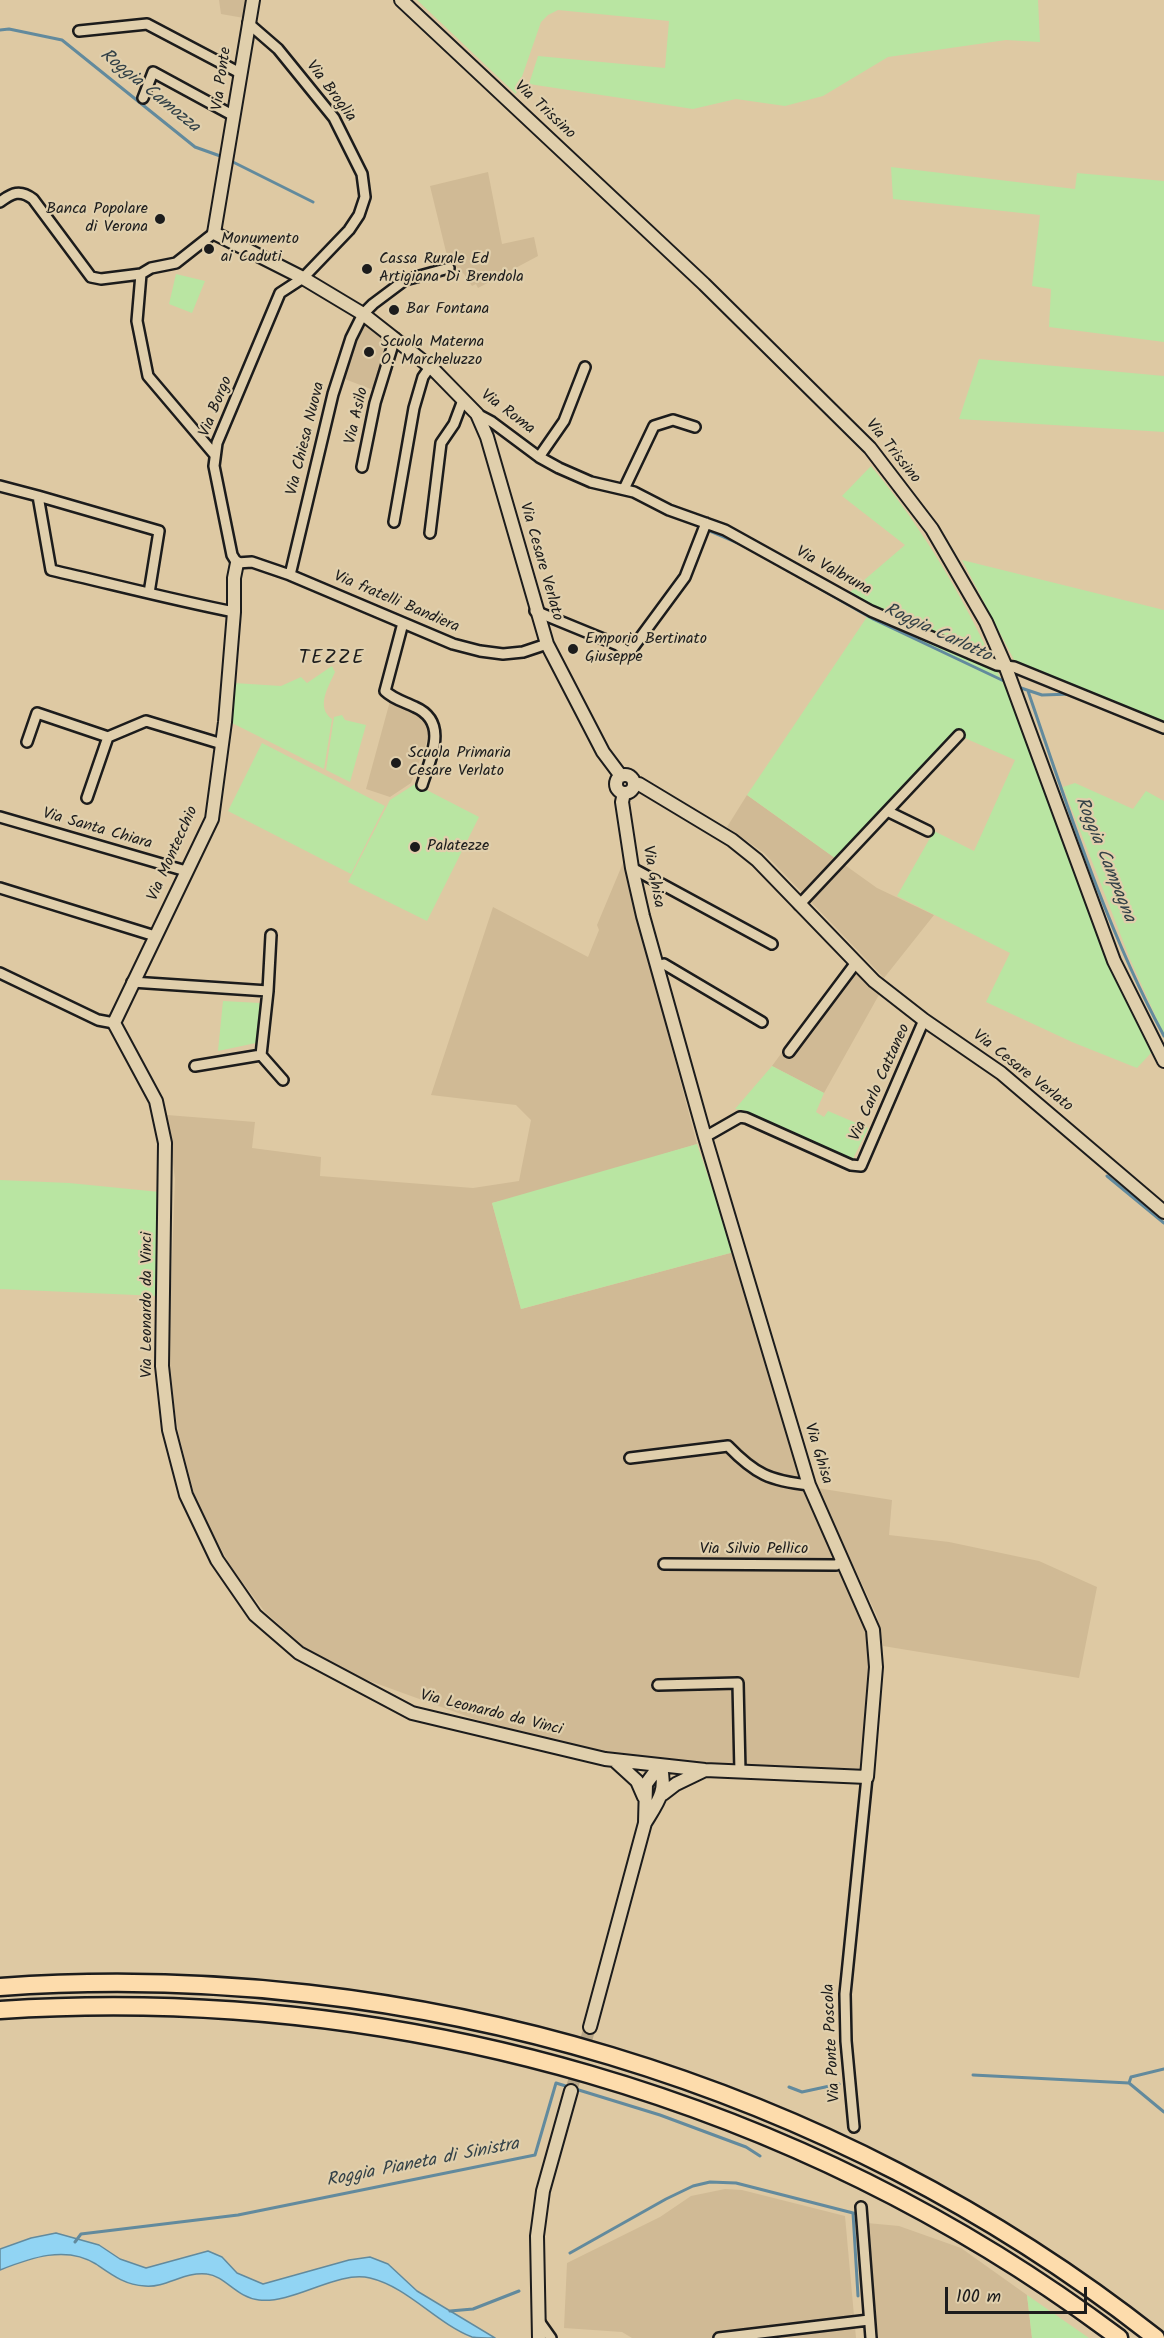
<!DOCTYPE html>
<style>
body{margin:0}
#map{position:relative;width:1164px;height:2338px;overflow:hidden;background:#dec9a3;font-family:Kalam,sans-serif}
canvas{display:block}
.scale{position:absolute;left:945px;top:2287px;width:142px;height:27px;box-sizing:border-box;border:3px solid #1c1c1c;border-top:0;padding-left:8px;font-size:18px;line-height:21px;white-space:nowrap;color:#1c1c1c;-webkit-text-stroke:4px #e0cfac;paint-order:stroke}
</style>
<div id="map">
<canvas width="1164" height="2338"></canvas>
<div class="scale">100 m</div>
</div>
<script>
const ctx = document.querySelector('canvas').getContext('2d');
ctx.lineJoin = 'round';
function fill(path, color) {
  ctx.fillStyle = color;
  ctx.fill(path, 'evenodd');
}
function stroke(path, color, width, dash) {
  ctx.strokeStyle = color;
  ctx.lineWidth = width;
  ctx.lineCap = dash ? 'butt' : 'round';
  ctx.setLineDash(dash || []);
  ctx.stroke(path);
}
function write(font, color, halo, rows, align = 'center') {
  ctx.font = font + ' Kalam,sans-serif';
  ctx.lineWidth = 4.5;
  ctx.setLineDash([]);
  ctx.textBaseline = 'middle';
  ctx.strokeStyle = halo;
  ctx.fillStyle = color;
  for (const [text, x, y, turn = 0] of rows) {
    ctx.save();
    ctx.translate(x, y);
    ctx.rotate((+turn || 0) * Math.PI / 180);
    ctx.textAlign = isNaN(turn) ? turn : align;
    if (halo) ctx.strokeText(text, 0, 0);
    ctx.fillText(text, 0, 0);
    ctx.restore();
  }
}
const built = new Path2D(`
 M219 0H247L244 18 221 14Z
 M488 172 502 244 534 237 538 256 478 288 476 284 472 286 464 274 448 260 430 186Z
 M362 323 392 343 376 391 342 378Z
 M390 701 423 716 429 728 426 744 411 783 390 797 366 789Z
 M747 795 877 888 934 915 884 978 764 853 727 827Z
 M623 863 697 1144 540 1192 492 1203 521 1309 734 1252 785 1426 870 1638 872 1673 862 1769 713 1765 596 1750 480 1721 356 1676 310 1652 265 1612 231 1567 197 1505 179 1436 168 1369 175 1179 167 1115 255 1122 252 1148 321 1157 320 1176 473 1188 519 1181 531 1120 516 1105 431 1095 493 907 588 957 599 930 597 925Z
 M847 964 880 993 824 1093 772 1066Z
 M817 1488 892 1500 889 1535 949 1542 1039 1561 1097 1587 1079 1678 883 1646 877 1616Z
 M725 2189 742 2190 845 2216 856 2338H632L622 2332 564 2328 567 2263 660 2217 691 2196Z
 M867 2223 899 2226 961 2248 1027 2295 1032 2338H878Z`);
const green = new Path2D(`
 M417 0H1038L1040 42 1006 40 888 57 823 96 785 106 736 99 693 109 529 84 538 56 665 68 669 21 558 10 548 15 541 22 516 94Z
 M891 167 1075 189 1077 173 1164 181V342L1049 327 1051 289 1032 286 1040 215 893 199Z
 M176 274 205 281 192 313 169 304Z
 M979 359 1164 376V432L959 419Z
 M871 466C1013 635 1063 856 1151 1053L1137 1068 1072 1042 986 1002 1010 953 897 896 934 831 974 851 1015 760 960 736 839 861 747 795 873 608 849 593 905 545 842 496Z
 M962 560 1164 610V721L1014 660Z
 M332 666 335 672C329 686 315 707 332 719L324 769 230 722 234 683 281 686 301 677 307 683Z
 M342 715 345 720 366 725 350 782 326 770 334 717Z
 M262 743 385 806 351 874 228 811Z
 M1075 783 1133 809 1146 791 1164 801V1035L1130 959 1063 787Z
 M415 784 479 817 427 921 348 882 390 800Z
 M223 1001 260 1003 256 1043 218 1051Z
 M772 1066 824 1093 816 1112 824 1117 828 1111 868 1128 853 1159 746 1111 735 1109Z
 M697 1144 734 1252 521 1309 492 1203Z
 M0 1180 69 1183 160 1192 158 1296 0 1289Z
 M1027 2295 1089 2338H1032Z`);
const water = new Path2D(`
 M56 2233 99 2245 120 2259 146 2268 208 2251 222 2257 237 2273 263 2284 349 2260 370 2257 388 2264 417 2291 495 2338C488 2338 479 2338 472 2337 436 2323 408 2287 370 2278 337 2270 294 2304 259 2300 237 2298 225 2276 207 2274 185 2271 166 2288 145 2286 125 2285 112 2275 96 2264 66 2245 30 2258 0 2270V2249L31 2238Z`);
const stream = new Path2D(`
 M0 30 9 29 62 40 195 147 223 157
 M229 160 313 202
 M710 531 745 546
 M775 563 873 619 1006 682
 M1018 687 1042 695 1072 694
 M1028 691C1067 805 1107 931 1164 1036
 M1107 1176 1164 1223
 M973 2075 1129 2083 1164 2112
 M1129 2083 1131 2077 1164 2069
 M789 2087 802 2092 839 2084
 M853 2213 858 2296
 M75 2242 81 2234 238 2215 535 2155 556 2083 660 2115 746 2147 760 2156
 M570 2253 666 2199 693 2186 710 2182 736 2183 857 2214
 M450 2311 473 2309 519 2291`);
const secondaryTunnel = new Path2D(`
 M571 2091 590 2027`);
const street = new Path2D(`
 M248 23 278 49 334 118 362 174 365 197 359 215 349 230 303 278 280 293 217 443 214 466 232 555 237 563 252 562 290 575 453 644 480 651 503 654 523 652 547 644
 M79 31 147 24 240 73
 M143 98 153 72 234 116
 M0 202C12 193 20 189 33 199L91 277 101 279 141 274 151 268 176 263 214 233
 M141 274 137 321 148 376 215 455
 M477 414 492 422 539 457 559 468 591 482 634 492 669 510 725 530 871 611 997 665 1014 667 1164 728
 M539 457 564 421 585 367
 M362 467 375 403 395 338
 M0 486 38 496
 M624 489 654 426 673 420 695 427
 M394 522 414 408 423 377 430 367
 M430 533 441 443 454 424 463 400
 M290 575 333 394 351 338 363 314 373 304 405 280 449 268
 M149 593 159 531 38 496 51 570C112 584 173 600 234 612
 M535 611 618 645 629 653 685 577 706 523
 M403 623 385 691C393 699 405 702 415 707 449 722 431 757 422 785
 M27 742 37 713 108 737 146 721 222 744
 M87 798 108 737
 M889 812 928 831
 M0 817 186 871
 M632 868 772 944
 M0 888 155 936
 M799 905 959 735
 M657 966 664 964 762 1022
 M0 973 98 1020 114 1023
 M132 982 268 991 271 935
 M268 991 261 1055 283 1080
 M789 1052 855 964
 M195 1066 261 1055
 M705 1137 740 1117 746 1118 851 1165 861 1166 924 1020
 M630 1458 728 1446C755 1474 770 1481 809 1485
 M664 1564 836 1565 843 1561
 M658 1685 738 1683 740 1772
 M854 2127 846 2041 845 1994 867 1777
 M861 2207 871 2338
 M539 2321 551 2338
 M719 2338 869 2320`);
const secondary = new Path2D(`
 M253 0 214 233 303 278 363 314 433 369 477 414 487 437 547 644 603 752 621 776
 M401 0 704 284 870 448 932 529 986 622 1005 665 1114 961 1164 1061
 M237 563 234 578V612L225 722 212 819 114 1023 156 1101 165 1143 162 1366 169 1430 186 1495 217 1560 255 1615 299 1653 412 1713 605 1759 705 1770 867 1777 876 1667 873 1630 809 1485 705 1137 643 916 632 868 622 802 624 793
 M616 784a9 9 0 1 1 18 0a9 9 0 1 1-18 0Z
 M634 784H639L732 840 757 860 874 981 924 1020 1001 1073 1164 1212
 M614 1760 637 1781 644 1797
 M663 1794 676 1784 705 1770
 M645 1823 646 1784 660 1765
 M590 2027 645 1823C658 1802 668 1790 660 1765
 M539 2338 537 2236 543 2191 571 2091`);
const highway = new Path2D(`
 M0 1987C410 1958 833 2083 1156 2338
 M0 2010C398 1984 799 2098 1119 2338`);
const markers = [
 [160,219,6,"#1c1c1c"],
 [209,249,6,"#1c1c1c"],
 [367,269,6,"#1c1c1c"],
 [394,310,6,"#1c1c1c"],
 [369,352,6,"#1c1c1c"],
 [573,649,6,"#1c1c1c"],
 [396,763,6,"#1c1c1c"],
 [415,847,6,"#1c1c1c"]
];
const streetNames = [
 ["Via Ponte",223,79,-82],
 ["Via Broglia",330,92,53],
 ["Via Trissino",544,111,43],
 ["Via Borgo",217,407,-68],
 ["Via Roma",507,413,37],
 ["Via Asilo",358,416,-77],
 ["Via Chiesa Nuova",307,439,-76],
 ["Via Trissino",892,452,51],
 ["Via Cesare Verlato",540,562,74],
 ["Via Valbruna",833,572,29],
 ["Via fratelli Bandiera",396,603,23],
 ["Via Santa Chiara",97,830,16],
 ["Via Montecchio",174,854,-66],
 ["Via Ghisa",652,877,79],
 ["Via Cesare Verlato",1022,1072,38],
 ["Via Carlo Cattaneo",881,1083,-66],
 ["Via Leonardo da Vinci",148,1305,-90],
 ["Via Ghisa",817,1454,73],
 ["Via Silvio Pellico",754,1550],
 ["Via Leonardo da Vinci",491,1714,14],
 ["Via Ponte Poscola",833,2043,-93]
];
const poiNames = [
 ["Banca Popolare",148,210,"right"],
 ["di Verona",148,228,"right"],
 ["Monumento",221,240],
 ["ai Caduti",221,258],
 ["Cassa Rurale Ed",379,260],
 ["Artigiana Di Brendola",379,278],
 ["Bar Fontana",406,310],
 ["Scuola Materna",381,343],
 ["O. Marcheluzzo",381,361],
 ["Emporio Bertinato",585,640],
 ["Giuseppe",585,658],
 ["Scuola Primaria",408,754],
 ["Cesare Verlato",408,772],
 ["Palatezze",427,847]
];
const waterNames = [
 ["Roggia Camozza",149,92,39],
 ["Roggia Carlotto",937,634,25],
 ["Roggia Campagna",1104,860,68],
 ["Roggia Pianeta di Sinistra",423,2164,-11]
];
const quarterNames = [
 ["TEZZE",332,660]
];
fill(built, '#d0ba95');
fill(green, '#b9e5a2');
fill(water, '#91d4f3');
stroke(water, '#628a9d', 1.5);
stroke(stream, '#628a9d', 3);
stroke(secondaryTunnel, '#b7a688', 12, [12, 6]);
stroke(street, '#1c1c1c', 14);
stroke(secondary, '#1c1c1c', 16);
stroke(highway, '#1c1c1c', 21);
stroke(street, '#e0cfac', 9);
stroke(secondary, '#e0cfac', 12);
stroke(highway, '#fddcac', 16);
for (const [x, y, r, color] of markers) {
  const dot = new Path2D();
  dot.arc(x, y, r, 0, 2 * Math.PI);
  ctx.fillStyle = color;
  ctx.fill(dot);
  stroke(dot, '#e0cfac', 2);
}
write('16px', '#1c1c1c', '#e0cfac', streetNames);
write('16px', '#1c1c1c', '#e0cfac', poiNames, 'left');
write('italic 18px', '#334147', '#e0cfac', waterNames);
ctx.letterSpacing = '1.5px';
write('20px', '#1c1c1c', '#e0cfac', quarterNames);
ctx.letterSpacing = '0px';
</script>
